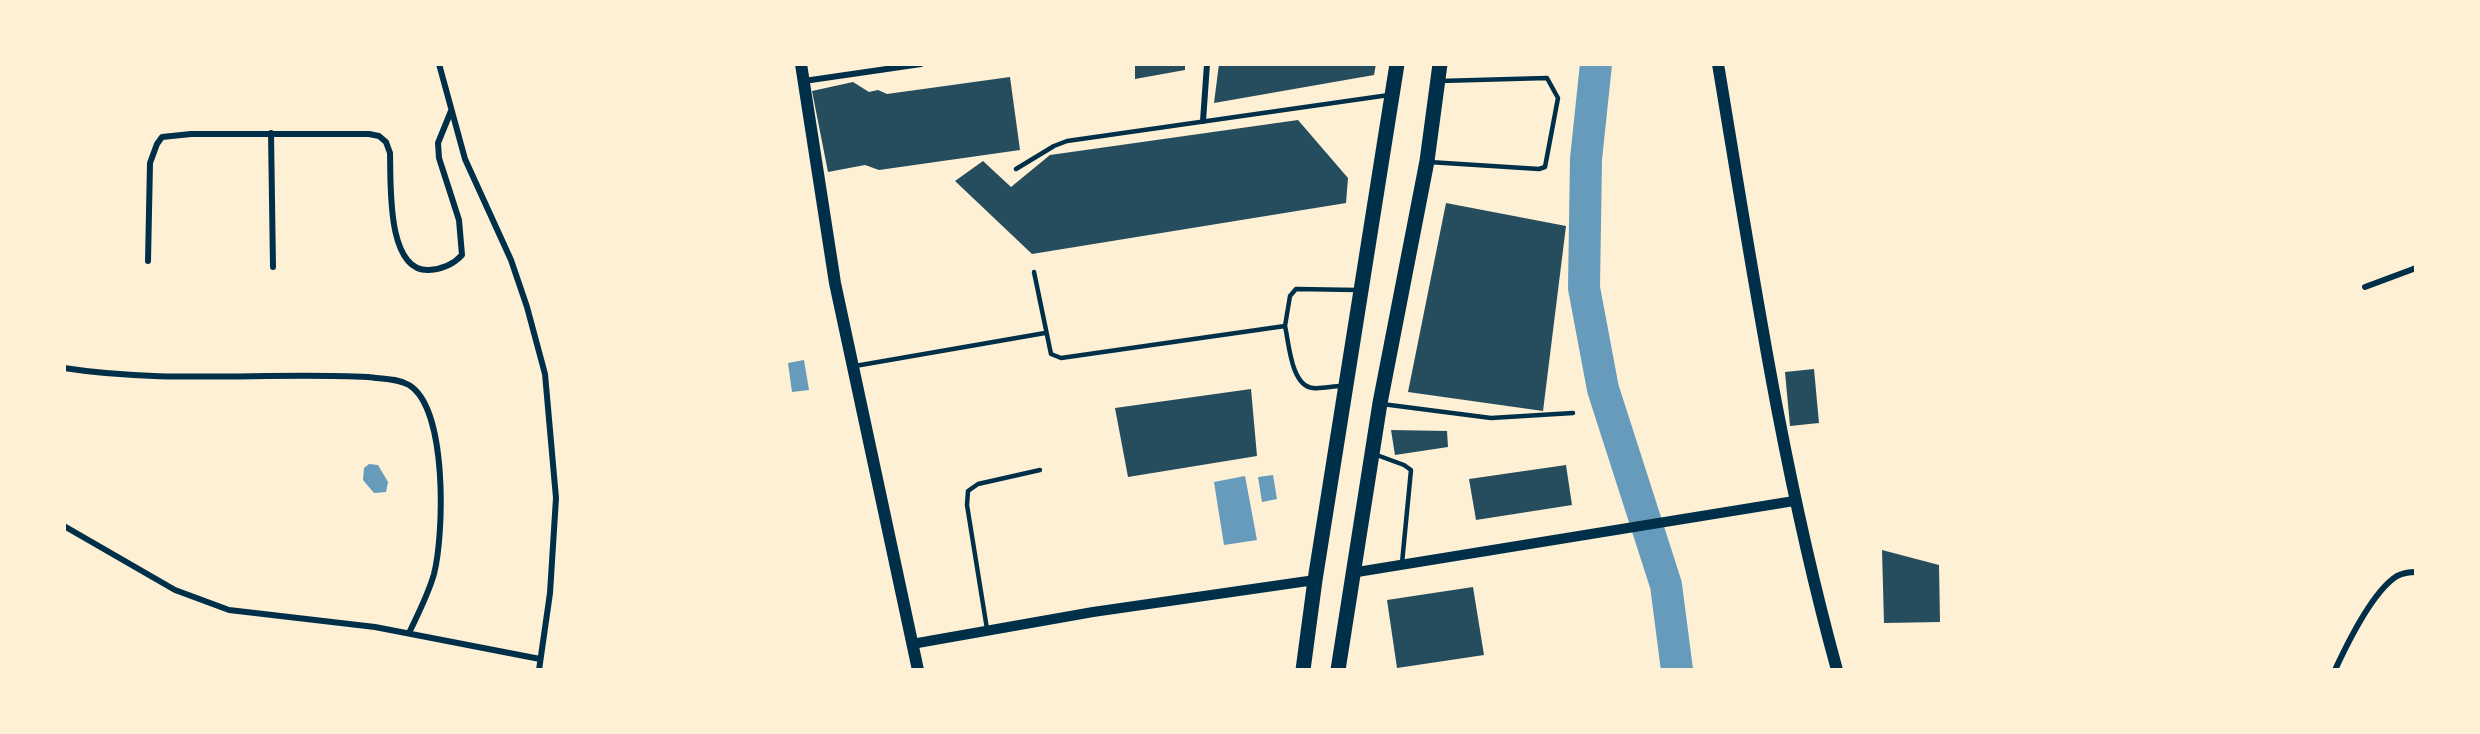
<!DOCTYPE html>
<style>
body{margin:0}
#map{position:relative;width:2480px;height:734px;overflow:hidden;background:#fdf0d5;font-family:"Open Sans",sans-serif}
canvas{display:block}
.frame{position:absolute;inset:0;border:66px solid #fdf0d5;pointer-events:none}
</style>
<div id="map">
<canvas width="2480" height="734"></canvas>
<div class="frame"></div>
</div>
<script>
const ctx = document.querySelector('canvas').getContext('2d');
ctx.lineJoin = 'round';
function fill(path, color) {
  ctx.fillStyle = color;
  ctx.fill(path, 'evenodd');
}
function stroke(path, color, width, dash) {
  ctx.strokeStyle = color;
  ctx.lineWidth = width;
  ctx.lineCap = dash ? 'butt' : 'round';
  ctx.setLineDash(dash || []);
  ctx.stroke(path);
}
const water = new Path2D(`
 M804 360 809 390 792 392 788 363Z
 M369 464 378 465 388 482 386 492 374 493 363 480 364 468Z
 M1273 475 1277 499 1262 502 1258 477Z
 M1245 476 1257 540 1224 545 1214 482Z`);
const river = new Path2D(`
 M1596 64 1586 159 1584 288 1603 389 1666 585 1677 670`);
const building = new Path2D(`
 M1135 64H1185V70L1135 79Z
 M1219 64H1376L1374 75 1214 103Z
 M1010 77 1020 150 879 170 865 165 828 172 812 91 853 82 869 92 878 90 887 94Z
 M1298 120 1348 178 1346 203 1032 254 955 181 983 161 1011 187 1050 155Z
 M1446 203 1566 226 1543 411 1408 392Z
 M1814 369 1819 423 1790 426 1785 372Z
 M1251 389 1257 456 1128 477 1115 408Z
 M1391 430 1447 431 1448 447 1395 455Z
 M1566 465 1572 505 1476 520 1469 479Z
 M1882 550 1939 565 1940 622 1884 623Z
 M1473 587 1484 655 1397 668 1387 600Z`);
const service = new Path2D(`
 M1429 162 1539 169 1545 167 1558 98 1547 78 1440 81
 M1016 169 1054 146 1067 141 1389 95
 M1034 272 1051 354 1061 358 1285 326C1289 343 1291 386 1313 388 1322 389 1333 386 1342 386
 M1285 326 1290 296 1296 289 1357 290
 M855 366 1045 333
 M1382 404 1491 418 1573 413
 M1374 454 1404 465 1411 470 1402 563
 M987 629 967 505 968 491 978 484 1040 470`);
const minor = new Path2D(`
 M439 64 465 159 511 260 527 307 545 374 556 498 550 593 539 670
 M804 81 921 64
 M1203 121 1207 64
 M271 133 273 267
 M148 261 150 163 157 144 162 137 191 134H369L379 136 386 142 390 153C391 182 386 272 429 270 443 269 453 265 462 255L459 220 439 158 438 143 451 111
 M2365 287 2416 268
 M64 368C167 384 266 372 368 377 381 379 397 378 409 385 448 409 444 535 434 574 428 595 418 614 409 633
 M64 526 175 590 229 610 375 627 540 659
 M2335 670C2347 644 2373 591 2397 576 2403 573 2409 572 2416 572`);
const tertiary = new Path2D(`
 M1351 573 1794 501
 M912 644 1093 612 1315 580`);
const secondary = new Path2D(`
 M801 64 835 283 918 670
 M1718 64C1752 267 1782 471 1837 670`);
const primary = new Path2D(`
 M1303 670 1315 580 1397 64
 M1338 670 1380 403 1427 161 1440 64`);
fill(water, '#669bbc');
stroke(river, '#669bbc', 32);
fill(building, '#264d5e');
stroke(service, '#003049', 4.5);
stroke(minor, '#003049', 6);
stroke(tertiary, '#003049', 10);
stroke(secondary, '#003049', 12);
stroke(primary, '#003049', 15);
</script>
